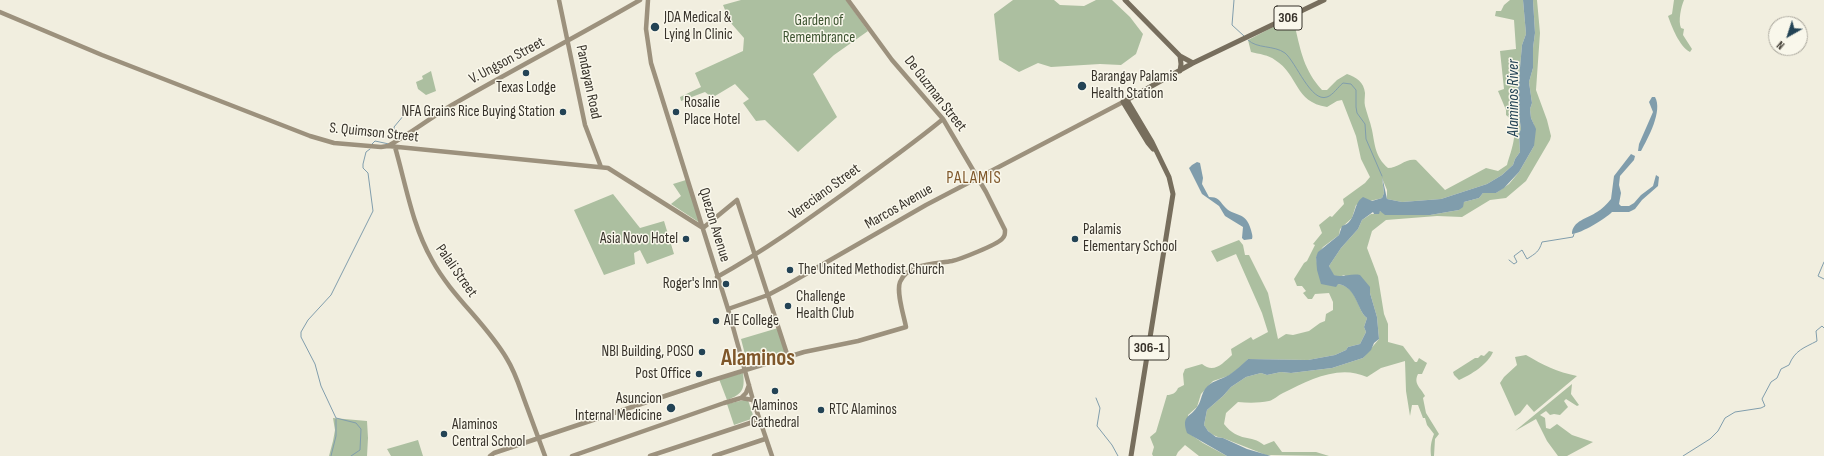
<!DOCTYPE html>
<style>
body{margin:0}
#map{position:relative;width:1824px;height:456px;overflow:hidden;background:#f1eedf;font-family:"Sofia Sans Condensed",sans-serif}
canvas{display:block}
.north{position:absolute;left:1768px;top:16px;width:40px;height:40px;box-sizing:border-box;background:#f9f7eb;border:1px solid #aba89e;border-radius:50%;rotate:219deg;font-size:11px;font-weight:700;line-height:16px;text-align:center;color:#37322a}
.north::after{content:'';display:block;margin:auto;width:14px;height:18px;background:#234355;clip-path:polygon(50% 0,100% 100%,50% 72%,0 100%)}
</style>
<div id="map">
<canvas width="1824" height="456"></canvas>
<div class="north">N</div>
</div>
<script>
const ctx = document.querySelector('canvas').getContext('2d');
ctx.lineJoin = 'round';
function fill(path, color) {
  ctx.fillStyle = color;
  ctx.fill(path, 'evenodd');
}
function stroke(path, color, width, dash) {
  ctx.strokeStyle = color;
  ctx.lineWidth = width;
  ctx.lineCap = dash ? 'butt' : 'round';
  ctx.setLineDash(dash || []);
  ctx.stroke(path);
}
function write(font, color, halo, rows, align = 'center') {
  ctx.font = font + ' "Sofia Sans Condensed",sans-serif';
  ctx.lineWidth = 3;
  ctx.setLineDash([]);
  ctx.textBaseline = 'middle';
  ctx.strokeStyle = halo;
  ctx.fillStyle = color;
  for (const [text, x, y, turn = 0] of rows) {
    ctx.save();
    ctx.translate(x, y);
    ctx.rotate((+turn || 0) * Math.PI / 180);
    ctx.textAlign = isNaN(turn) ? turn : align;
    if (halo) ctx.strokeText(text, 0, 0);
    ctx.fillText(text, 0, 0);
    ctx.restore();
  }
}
const green = new Path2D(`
 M741 0H846L868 31 834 55 813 74 837 117 798 152 765 120 756 121 743 103 749 99 735 84 715 96H710L705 92 681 101 680 97 701 87 695 73 743 51 744 38 730 22 723 5Z
 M1013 0H1054L1060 5 1084 6 1096 0H1112L1130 17 1143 34 1136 54 1121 65 1100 64 1051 67 1038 63 1019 72 999 60 994 14Z
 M1510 0H1523L1526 34 1522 45 1518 90 1519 115 1521 129 1519 135 1520 152 1515 159 1513 165 1502 175 1487 184 1441 199 1402 202 1387 199V190L1382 178 1384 193 1382 198C1372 201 1366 201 1356 205L1352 218 1340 229 1339 235 1323 247 1316 257 1317 263 1338 284C1358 287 1357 311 1367 318L1364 327 1366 332 1360 344 1348 347 1346 350 1335 355 1308 360 1248 359 1241 367 1228 376 1213 381 1201 394 1197 407 1188 415 1190 434 1203 443 1227 456H1199L1185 445 1178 452 1176 456H1153L1152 454 1154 447 1150 437 1156 432 1167 395C1172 395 1176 393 1178 388L1184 385 1183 374 1185 369 1202 364C1214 374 1223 363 1232 355L1231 349 1251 337 1253 340 1268 332 1262 313 1236 254 1217 262 1211 251 1239 240 1243 245 1245 255H1249L1268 293 1278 339 1286 334 1293 335 1309 331 1320 323 1325 321 1326 314 1333 310V302L1329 293 1315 294 1312 299H1308L1303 293 1306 291 1302 286H1297L1294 279 1304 263 1307 261 1315 245 1313 244 1322 233 1319 225 1330 216 1332 217 1344 204 1343 199 1365 183 1370 177 1361 159 1356 136 1342 100 1337 101 1327 107C1294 102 1299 75 1275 60 1269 55 1259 54 1251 52L1248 40 1277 25 1279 29 1283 27 1286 30 1295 27C1301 52 1304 70 1322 90H1327L1337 80 1347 74C1356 77 1364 82 1365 93 1365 97 1364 102 1365 106 1367 114 1370 121 1372 130 1375 145 1375 157 1388 168 1398 168 1406 158 1416 160L1445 190 1486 168 1498 171 1507 165C1511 150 1522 126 1506 115V110L1498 91 1504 89 1500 51 1516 49 1514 20 1495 16 1496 11H1501L1504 5Z
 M1533 0H1537L1540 33 1536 90 1547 120 1551 136 1550 140 1526 181 1506 198 1490 200 1462 217 1437 216 1386 220 1372 231 1367 248 1378 277 1384 314 1388 324V342L1403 346 1415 362H1417L1419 358 1427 363 1422 374H1418C1413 384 1421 388 1425 396L1423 398 1426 413 1439 434 1435 439 1434 456H1431C1430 447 1431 442 1434 434L1427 425 1425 418H1423L1418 405H1412L1410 416 1406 391 1405 361 1381 368 1367 377C1339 364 1309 380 1283 393 1278 395 1274 400 1269 401 1259 403 1249 403 1238 402L1226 413 1224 424C1239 443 1251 434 1264 445L1274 441 1282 452H1316L1329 456 1266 455 1223 438C1215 437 1208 433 1204 425L1207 410 1223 396 1231 387 1246 377 1261 373 1267 375 1281 372 1291 373 1332 368 1363 358 1379 339 1377 317 1370 293 1344 275 1339 277 1333 275 1329 266 1341 248 1358 229 1362 220 1371 214H1378L1380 211 1390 215H1412L1419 214 1430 215 1459 210 1464 202 1479 198 1483 193H1496L1509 184 1519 172 1534 146V125L1531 118 1530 109 1532 103 1529 82 1533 68V48L1535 33Z
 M1674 0H1684C1681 7 1678 21 1681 28L1684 29 1683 35 1692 49 1690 52C1679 46 1672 27 1668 16L1672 14Z
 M431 71 436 91 426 95 418 89 416 82 423 79 422 76Z
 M686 180 700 223 671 204 681 196 673 184Z
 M613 194 640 228 664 221 674 254 647 264 640 250 634 253 635 264 604 275 574 210Z
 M778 328 786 354 748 366 741 339Z
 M1489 351 1493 352C1488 364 1471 375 1459 380L1454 375 1453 372 1475 358H1478L1481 355 1484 356Z
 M1526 355C1543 365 1557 372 1577 376L1534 412 1527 404 1520 413 1515 416 1500 383 1504 377 1517 365 1515 357Z
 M743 373C745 389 743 394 727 400L719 379Z
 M1572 384 1571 394 1579 405 1577 406 1566 399 1564 401 1568 407 1560 415 1554 414 1550 415 1546 411 1540 415 1545 418 1546 428 1550 429 1557 424 1572 435 1593 442 1567 456H1558L1547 441 1536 419 1515 431Z
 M744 400H748L754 418 734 425 727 404Z
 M333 418 367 421 368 438 367 456H329L333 441 335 430Z
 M418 440 423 456H391L387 449Z`);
const water = new Path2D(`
 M1523 0H1533L1535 33 1533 48V68L1529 82 1532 103 1530 109 1531 118 1536 129 1534 146 1519 172 1504 188 1496 193H1483L1479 198 1464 202 1463 207 1459 210 1430 215H1385L1380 211 1379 214H1374L1373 212 1362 220 1358 229 1341 248 1329 266 1334 275C1342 278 1351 273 1360 275L1370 287V293L1377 317 1379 339 1374 343 1371 350 1363 358 1332 368 1291 373 1281 372 1267 375 1261 373 1246 377 1231 387 1223 396 1207 410 1204 425 1208 431 1216 437 1223 438 1247 449 1271 456H1227L1187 433C1181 415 1190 418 1197 407 1201 402 1201 395 1205 389 1211 381 1220 380 1229 375 1236 370 1242 365 1248 359L1308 360 1335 355 1346 350 1348 347 1360 344 1366 332 1364 327 1367 318C1357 311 1357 287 1338 284L1336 287 1321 284 1317 270 1316 257 1318 252 1339 235 1342 226C1357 222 1352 204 1363 197L1372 201 1382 198 1384 193 1382 176 1387 199 1402 202 1441 199 1487 184 1502 175 1513 165 1515 159 1520 152 1519 134 1521 129 1519 115 1518 90 1522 45 1526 34Z
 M1652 97H1655C1663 111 1648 138 1641 151H1638L1639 144 1653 112 1649 102Z
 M1631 154 1635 156 1634 160 1620 176 1619 185 1621 193 1619 204 1621 206H1629L1634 203 1641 195 1653 186 1656 175 1659 177 1658 186 1642 200 1635 209 1629 212H1612C1605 219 1582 233 1572 234 1572 221 1588 218 1597 212 1602 209 1607 204 1611 199L1614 176Z
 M1197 162 1200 163 1203 178 1202 184 1209 197C1218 197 1219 200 1224 206 1234 218 1246 210 1251 230 1252 234 1253 236 1252 239L1244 240 1242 238 1243 227 1225 216 1219 206 1202 194 1189 168 1192 165Z`);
const stream = new Path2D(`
 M1234 0 1232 25 1244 36
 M1248 40C1257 49 1274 45 1285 53 1296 62 1311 103 1327 97 1333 95 1338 87 1343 83L1351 84 1356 90V107L1357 113 1365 124 1366 139 1382 176
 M396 139 394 127 404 115
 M372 144 375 141 389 144
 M1509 260 1514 264 1517 262 1514 256 1522 250 1527 259C1536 253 1539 252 1542 242L1573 237 1574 234
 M1824 262 1818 276 1824 279
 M1096 398 1100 408 1097 426 1112 445 1118 456
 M331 456 336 436V419
 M351 456 360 450 361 429 356 423 336 418 321 386 315 364 301 337V332L308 320 331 295 373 211 368 173 363 168V164L366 152 370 149
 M1683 456 1710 439 1718 431 1725 418 1735 412 1761 408 1765 406 1762 399 1771 382 1777 378 1781 369 1789 365C1795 350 1804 348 1817 341L1816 331 1822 326 1824 328`);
const secondary = new Path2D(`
 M559 0 585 125 601 167
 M648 0 646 29 651 63 728 309 753 400 772 456
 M0 12 102 55 310 136 334 143 381 147 388 146 608 168 703 228 737 200 788 357
 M388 146C410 134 430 118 452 105 514 69 578 36 640 0
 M395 147C406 185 412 225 432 260 452 297 486 323 507 359 515 372 519 385 524 399 531 418 538 437 545 456
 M717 277C764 251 807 220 850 189 881 166 913 144 943 119
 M728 309 768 295 785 286 926 205 1123 102
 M741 398 746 393 749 385
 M490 456 494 453 710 381 804 352 858 341 906 327C904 316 896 292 900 282 908 263 935 264 952 261 961 259 996 245 1002 239 1005 236 1005 234 1005 230L986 192 943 119 892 60 848 0
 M572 456 724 403 741 398 753 400
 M650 456 759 420
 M714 456 765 439`);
const primary = new Path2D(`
 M1125 0 1180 56 1193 63
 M1180 71 1181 64 1180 56
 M1127 100 1152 142 1169 177 1173 194 1131 456
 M1153 149 1148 143 1123 102 1193 63 1324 0`);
const markers = [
 [655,27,5,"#234355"],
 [526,73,4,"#234355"],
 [1082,86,5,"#234355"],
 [563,112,4,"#234355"],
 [676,112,4,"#234355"],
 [686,239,4,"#234355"],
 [1075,239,4,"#234355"],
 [790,270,4,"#234355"],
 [726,284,4,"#234355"],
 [788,306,4,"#234355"],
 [716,321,4,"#234355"],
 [702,352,4,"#234355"],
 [699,374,4,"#234355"],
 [775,391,4,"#234355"],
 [671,408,5,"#234355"],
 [821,410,4,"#234355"],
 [444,434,4,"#234355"]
];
const shields = [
 [1288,18,28],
 [1149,348,40]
];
const shieldNames = [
 ["306",1288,18],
 ["306-1",1149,348]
];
const poiNames = [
 ["JDA Medical &",664,18],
 ["Lying In Clinic",664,35],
 ["Barangay Palamis",1091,77],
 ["Health Station",1091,94],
 ["Texas Lodge",526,88,"center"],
 ["Rosalie",684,103],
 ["Place Hotel",684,120],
 ["NFA Grains Rice Buying Station",555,112,"right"],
 ["Palamis",1083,230],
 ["Elementary School",1083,247],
 ["Asia Novo Hotel",678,239,"right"],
 ["The United Methodist Church",798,270],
 ["Roger's Inn",718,284,"right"],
 ["Challenge",796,297],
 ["Health Club",796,314],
 ["AIE College",724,321],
 ["NBI Building, POSO",694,352,"right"],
 ["Post Office",691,374,"right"],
 ["Asuncion",662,399,"right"],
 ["Internal Medicine",662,416,"right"],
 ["Alaminos",775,406,"center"],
 ["Cathedral",775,423,"center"],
 ["RTC Alaminos",829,410],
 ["Alaminos",452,425],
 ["Central School",452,442]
];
const parkNames = [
 ["Garden of",819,21],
 ["Remembrance",819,38]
];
const streetNames = [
 ["V. Ungson Street",507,61,-28],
 ["Pandayan Road",588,82,78],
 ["De Guzman Street",935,94,52],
 ["S. Quimson Street",374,133,6],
 ["Vereciano Street",825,192,-36],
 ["Marcos Avenue",899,207,-30],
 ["Quezon Avenue",714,225,73],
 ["Palali Street",456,271,55]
];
const waterNames = [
 ["Alaminos River",1514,98,-90]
];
const quarterNames = [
 ["PALAMIS",974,179]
];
const townNames = [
 ["Alaminos",758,359]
];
fill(green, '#acbfa0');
fill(water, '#809dac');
stroke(stream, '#809dac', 1);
stroke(secondary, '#9c917d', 4.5);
stroke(primary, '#776e5d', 5);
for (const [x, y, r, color] of markers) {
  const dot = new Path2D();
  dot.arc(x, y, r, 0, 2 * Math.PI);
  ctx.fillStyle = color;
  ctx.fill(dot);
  stroke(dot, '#f9f7eb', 1.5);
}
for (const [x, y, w] of shields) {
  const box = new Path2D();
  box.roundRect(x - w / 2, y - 12, w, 24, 3);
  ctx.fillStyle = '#f9f7eb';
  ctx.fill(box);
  stroke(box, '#37322a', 1);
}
write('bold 14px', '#37322a', null, shieldNames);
write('15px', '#37322a', '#f9f7eb', poiNames, 'left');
write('15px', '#3c5330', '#f9f7eb', parkNames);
write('15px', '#37322a', '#f9f7eb', streetNames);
write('italic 16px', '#234355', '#f9f7eb', waterNames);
ctx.letterSpacing = '1px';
write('17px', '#7f572a', '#f9f7eb', quarterNames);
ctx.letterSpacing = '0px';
write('bold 23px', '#7f572a', '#f9f7eb', townNames);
</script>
